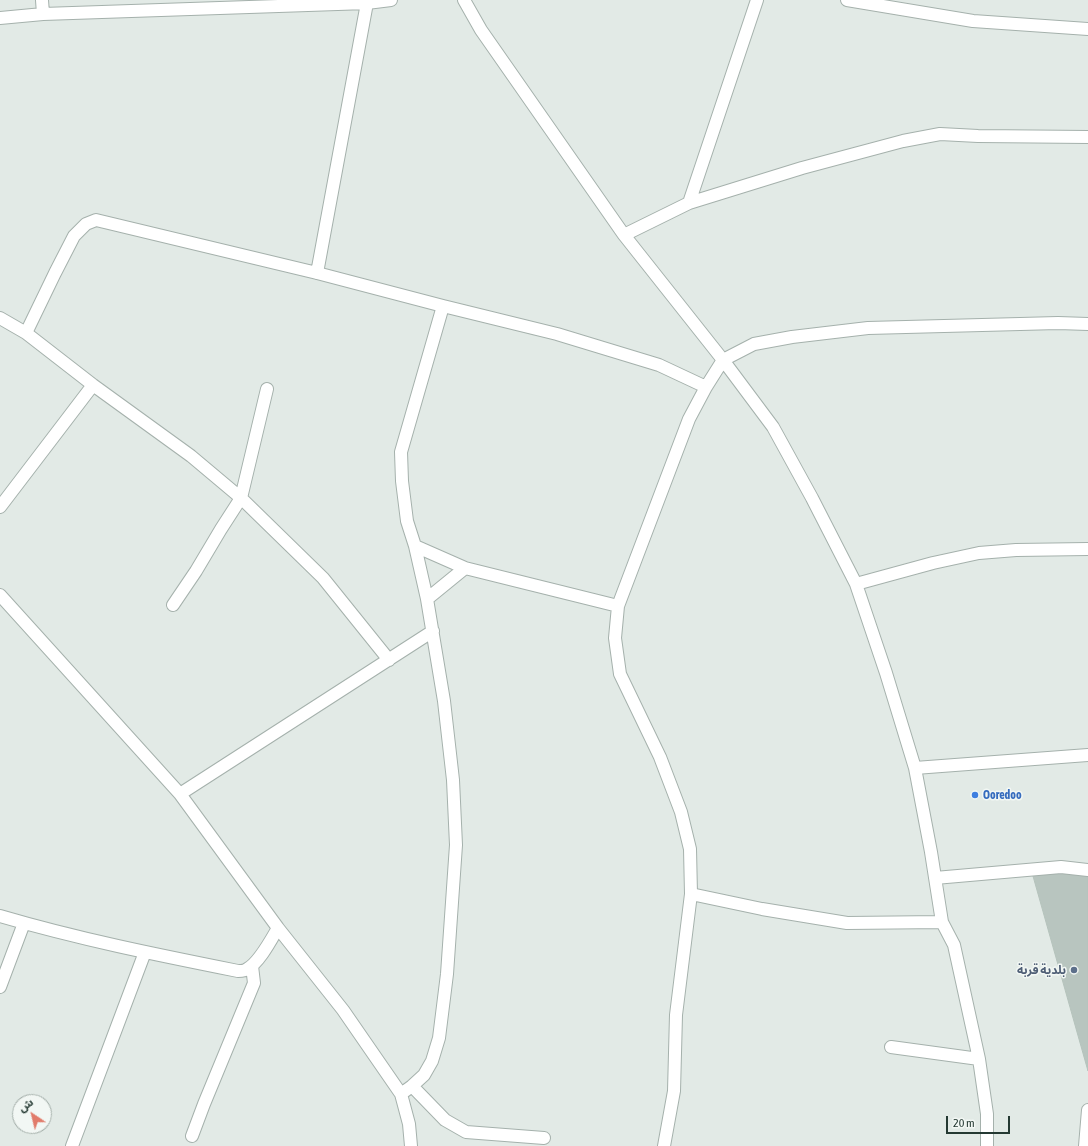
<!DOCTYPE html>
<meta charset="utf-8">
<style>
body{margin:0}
#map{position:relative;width:1088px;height:1146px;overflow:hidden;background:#e2eae6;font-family:"Asap Condensed","Noto Sans Arabic",sans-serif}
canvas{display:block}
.north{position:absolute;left:12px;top:1094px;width:40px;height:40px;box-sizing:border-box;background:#f2f7f4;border:1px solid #a0aba6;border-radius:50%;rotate:325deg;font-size:11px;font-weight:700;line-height:16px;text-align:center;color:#243932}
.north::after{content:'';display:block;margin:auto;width:14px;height:18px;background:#e17b6a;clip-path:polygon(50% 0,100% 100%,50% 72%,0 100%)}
.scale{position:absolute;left:946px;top:1116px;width:64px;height:18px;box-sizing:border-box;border:2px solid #243932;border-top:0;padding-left:5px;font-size:12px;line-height:14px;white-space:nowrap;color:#243932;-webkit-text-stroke:3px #f2f7f4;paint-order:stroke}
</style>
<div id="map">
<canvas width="1088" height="1146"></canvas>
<div class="north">ش</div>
<div class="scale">20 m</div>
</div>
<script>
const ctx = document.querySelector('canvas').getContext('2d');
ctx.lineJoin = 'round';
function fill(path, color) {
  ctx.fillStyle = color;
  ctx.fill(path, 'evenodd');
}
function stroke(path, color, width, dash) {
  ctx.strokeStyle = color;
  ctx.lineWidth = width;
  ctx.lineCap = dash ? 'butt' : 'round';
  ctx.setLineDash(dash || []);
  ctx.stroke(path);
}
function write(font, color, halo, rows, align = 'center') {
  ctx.font = font + ' "Asap Condensed","Noto Sans Arabic",sans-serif';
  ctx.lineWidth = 3;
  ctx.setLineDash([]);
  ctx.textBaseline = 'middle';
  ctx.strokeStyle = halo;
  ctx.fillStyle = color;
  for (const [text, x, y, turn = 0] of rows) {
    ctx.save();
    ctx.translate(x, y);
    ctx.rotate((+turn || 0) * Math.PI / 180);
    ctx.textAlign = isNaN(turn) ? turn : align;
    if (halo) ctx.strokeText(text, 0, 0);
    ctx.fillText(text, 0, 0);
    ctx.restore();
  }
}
const building = new Path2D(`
 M1088 866V1071L1031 869Z`);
const minor = new Path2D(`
 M42 0 43 14
 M464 0 481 30 624 235 723 360 773 427 812 498 856 584 886 673 915 768 931 852 942 922 954 945 979 1059 987 1114V1146
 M847 0 973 21 1088 29
 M0 18 43 14 367 3 391 0
 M689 203 757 0
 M624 235 689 203 802 168 903 141 940 134 978 136 1088 137
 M317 273 367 3
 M0 318 26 333 93 385 191 456 241 498 323 578 389 660
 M26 333 55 273 74 236 86 224 96 220 317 273 443 306 557 334 659 365 706 387
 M0 507 93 385
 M415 546 465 568 618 606
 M856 584 933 563 979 553 1016 550 1088 549
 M0 595 180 794 278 928 343 1010 401 1094 409 1124 411 1146
 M427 599 465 568
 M173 605 196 571 221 529 241 498 267 389
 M915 768 1088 755
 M180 794 433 631
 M935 878 1061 867 1088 870
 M691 894 762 909 847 923 942 922
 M0 916C78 939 158 955 238 971 241 971 245 971 247 969 259 963 271 940 278 928
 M0 987 24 923
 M891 1047 979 1059
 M412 1086 445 1120 466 1132 544 1138
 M401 1094 412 1086 424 1075 432 1061 439 1038 447 974 456 845 453 780 444 701 427 599 415 546 407 521 402 481 401 452 443 306
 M192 1136 204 1104 254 983 252 966
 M72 1146 145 952
 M664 1146 674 1091 676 1015 691 894 690 849 681 812 660 757 620 674 615 638 618 606 689 419 706 387 723 360 754 344 792 337 868 328 1058 323 1088 324
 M1085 1146 1088 1110`);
const markers = [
 [975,795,4,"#3f7fe0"],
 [1074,970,4,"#5c6f8a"]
];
const shopNames = [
 ["Ooredoo",983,795]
];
const serviceNames = [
 ["بلدية قربة",1066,970]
];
fill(building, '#b8c5bf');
stroke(building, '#b5c3bc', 1);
stroke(minor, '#a5b1ac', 14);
stroke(minor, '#fff', 12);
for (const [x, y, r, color] of markers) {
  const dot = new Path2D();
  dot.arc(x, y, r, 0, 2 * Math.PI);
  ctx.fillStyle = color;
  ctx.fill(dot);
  stroke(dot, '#f2f7f4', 1.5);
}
write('bold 12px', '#366cbe', '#f2f7f4', shopNames, 'left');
write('bold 12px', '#4e5e75', '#f2f7f4', serviceNames, 'right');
</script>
